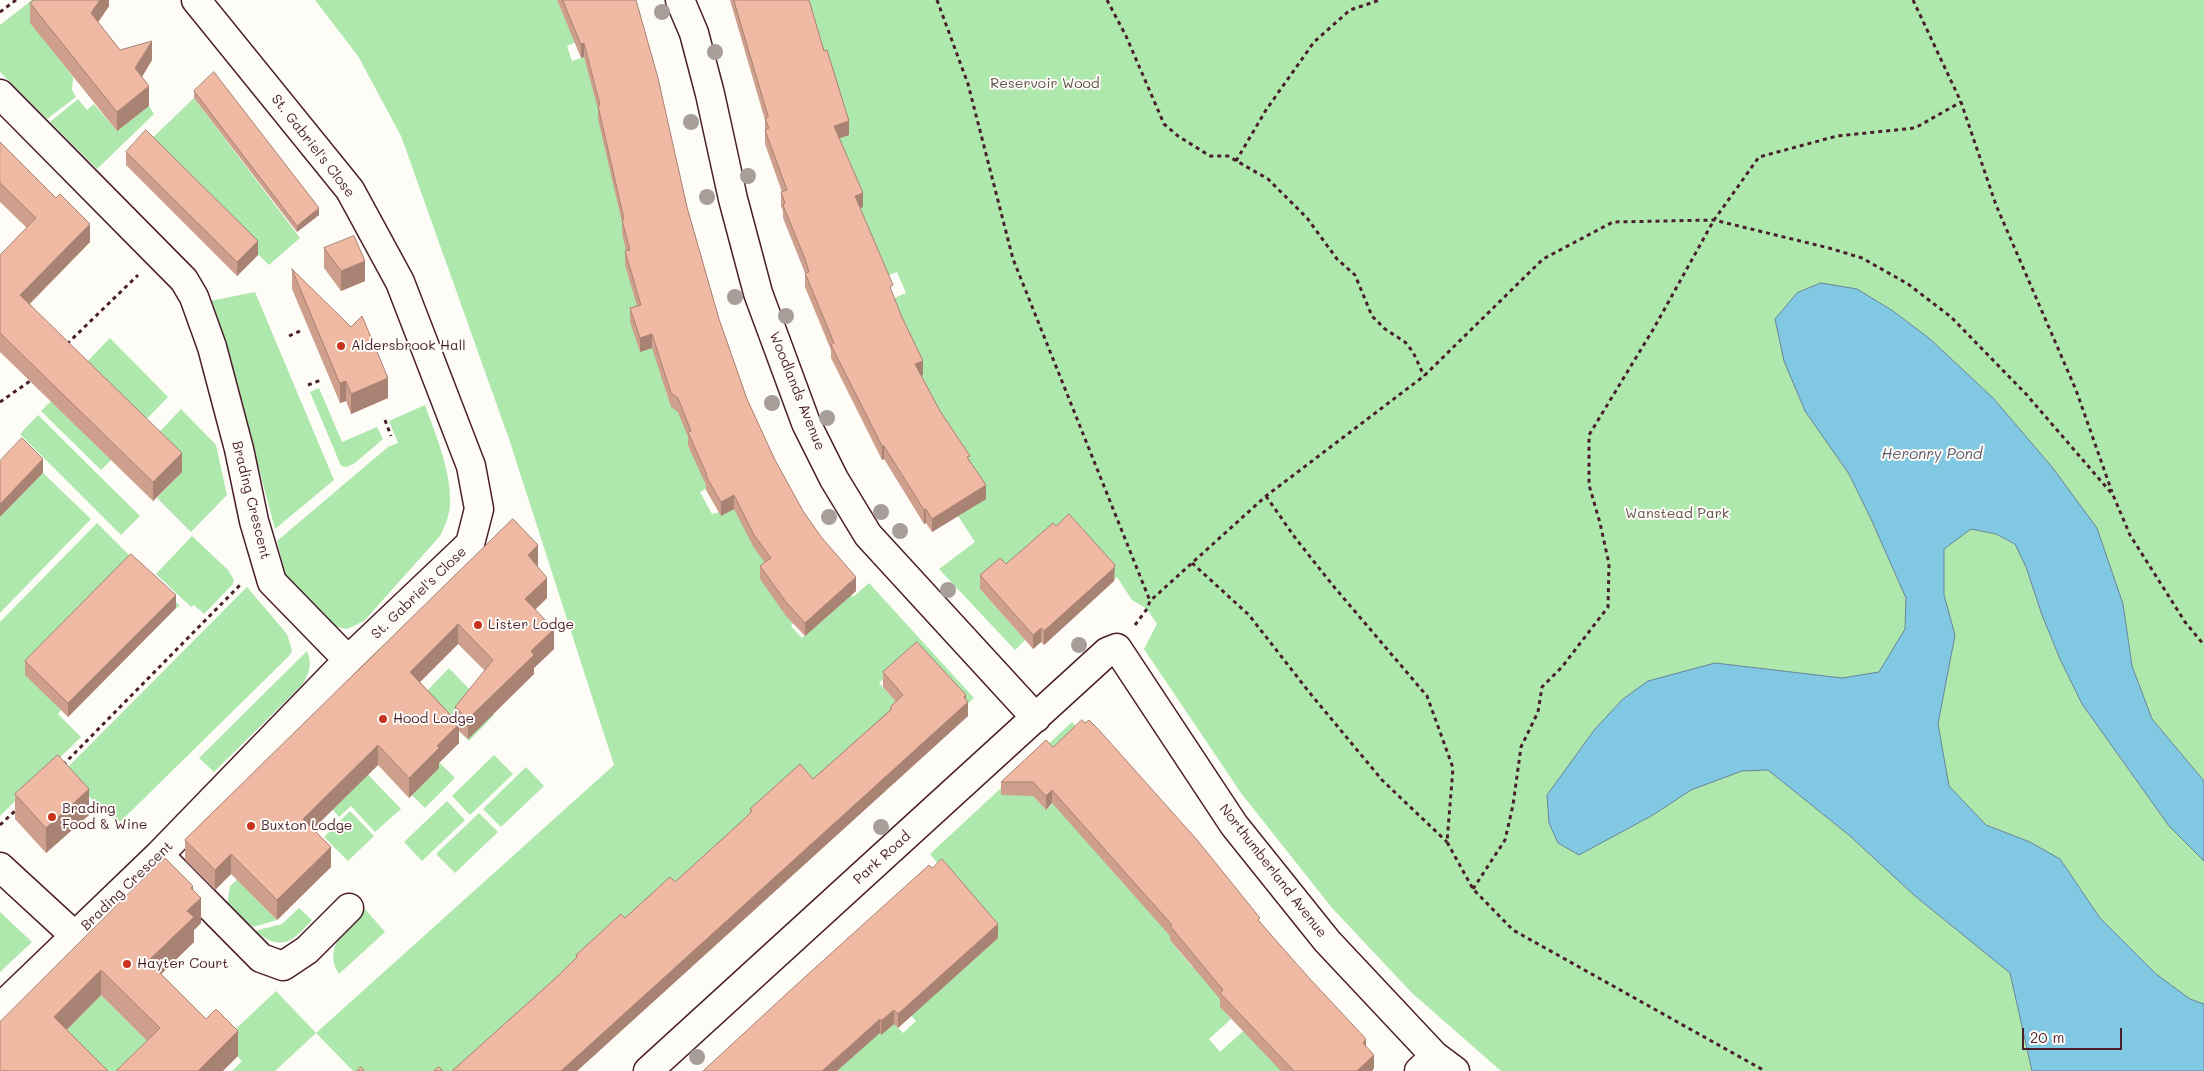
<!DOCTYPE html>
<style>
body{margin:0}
#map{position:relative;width:2204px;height:1071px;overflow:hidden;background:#fdfcf7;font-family:Mali,sans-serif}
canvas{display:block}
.scale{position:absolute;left:2022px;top:1028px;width:100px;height:22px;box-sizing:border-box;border:2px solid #4a1f2b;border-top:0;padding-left:6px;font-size:15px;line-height:18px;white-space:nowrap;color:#4a1f2b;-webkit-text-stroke:4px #fdfcf7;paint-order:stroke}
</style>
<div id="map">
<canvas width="2204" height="1071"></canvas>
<div class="scale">20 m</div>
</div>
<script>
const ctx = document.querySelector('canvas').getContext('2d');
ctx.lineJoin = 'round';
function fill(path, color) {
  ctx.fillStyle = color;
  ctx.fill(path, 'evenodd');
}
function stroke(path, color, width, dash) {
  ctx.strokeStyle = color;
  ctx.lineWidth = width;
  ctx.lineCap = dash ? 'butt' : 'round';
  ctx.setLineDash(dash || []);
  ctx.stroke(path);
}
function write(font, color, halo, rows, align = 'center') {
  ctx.font = font + ' Mali,sans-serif';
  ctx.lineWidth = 4;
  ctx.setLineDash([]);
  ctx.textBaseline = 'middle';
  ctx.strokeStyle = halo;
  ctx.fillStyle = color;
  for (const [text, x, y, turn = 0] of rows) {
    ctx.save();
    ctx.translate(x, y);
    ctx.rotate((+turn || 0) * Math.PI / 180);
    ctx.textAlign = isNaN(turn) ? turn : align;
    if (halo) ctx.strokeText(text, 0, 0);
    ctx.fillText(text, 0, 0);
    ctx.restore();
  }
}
const green = new Path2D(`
 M32 0H60L31 23 73 77 72 90 76 97 47 119 0 72V25Z
 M315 0H557L568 26 579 41 567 46 572 61 584 57 589 72 693 264 631 322 640 351 712 330 668 383 666 392 671 406 679 412 691 445 688 446 690 451 763 460 700 492 712 514 737 507 830 571 784 613 793 623 791 626 802 638 851 595 853 597 869 583 974 698 964 707 889 673 879 683 903 710 752 826 585 950 570 963 577 972 469 1071H353L316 1033 275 1071H232L242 1061 223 1041 276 991 316 1033 614 765 509 439 401 136 358 56Z
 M799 0H2204V1071H1501L1412 993 1332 908 1241 793 1144 649 1157 624 1147 609 1132 600 1117 577 1115 579 1082 542 1089 536 1076 522 980 589 1025 640 1015 650 939 569 975 542 958 516 985 498 860 402 923 374 890 300 906 293 897 272 883 277 820 145 849 134Z
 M194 98 300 238 269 265 146 144Z
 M78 99 87 110 94 104 117 131 149 106 154 114 97 169 50 122Z
 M255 292 334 480 275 529 231 364 210 301Z
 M110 338 168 397 138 428 79 370Z
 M319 388 342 442 377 427 383 439 355 463 346 467 341 466 310 392Z
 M51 401 111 460 101 470 41 411Z
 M425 405C436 436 451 470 450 503 450 514 445 526 440 536L364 621 347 629 328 625 287 581 277 541 388 447 398 443 389 421Z
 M181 409 216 445 227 495 191 532 157 498 182 472 151 441Z
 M38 415 140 516 121 535 20 434Z
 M43 473 91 519 0 613V517Z
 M97 523 180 606 176 608 148 581 26 675 61 710 58 714 81 737 0 816V622Z
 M192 536 228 570 234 580 232 585 204 614 194 605 191 607 156 574Z
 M247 587 287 634 292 651 289 656 118 824 63 772Z
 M307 651C313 665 309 675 301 686L214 772 199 758Z
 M449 668 494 715 469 741 423 695Z
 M1072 722 1082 733 1033 796 1046 810 1084 774 1108 866 1156 919 1189 890 1170 940 1192 967 1220 969V1006L1231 1019 1209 1039 1220 1052 1262 1014 1281 1071H805L840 1068 856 1054 852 1049 894 1023 903 1033 916 1021 883 984 985 949 998 938 930 854Z
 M494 755 513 774 470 815 452 796Z
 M433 756 455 778 425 808 412 795 439 768Z
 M359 765 401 809 375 832 351 806 339 817 330 806Z
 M526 767 544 786 501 827 483 809Z
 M447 801 465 820 422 861 404 842Z
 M350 811 374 836 348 861 324 837Z
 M479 813 498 832 455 873 436 854Z
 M245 873 251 894 277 920 253 927 227 906 230 886Z
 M299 908 312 920C293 942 281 952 255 931L282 924Z
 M365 909 385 932 339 974C322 949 347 925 365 909Z
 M0 912 32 942 0 972Z
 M101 995 173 1067 169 1071H75L54 1043Z`);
const water = new Path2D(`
 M1821 283 1857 289 1893 311 1930 339 1993 398 2052 467 2097 528 2123 604 2132 666 2152 719 2204 781V861L2169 826 2082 704 2060 659 2042 615 2026 567 2015 544 1996 534 1971 529 1944 549V595L1955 635 1938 724 1949 786 1986 825 2030 842 2060 859 2100 918 2156 974 2190 999 2204 1004V1071H2032L2010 973 1915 896 1850 836 1768 770 1742 771 1691 790 1653 815 1579 855 1558 843 1549 823 1547 795 1595 729 1623 699 1648 681 1715 663 1842 678 1879 672 1905 629 1906 598 1871 519 1849 474 1805 411 1784 361 1775 319 1797 293Z`);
const path = new Path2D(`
 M937 0 968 84 1013 259 1150 601
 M1107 0 1126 36 1164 124 1178 136 1210 156H1228L1268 179 1307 218 1337 259 1355 275 1372 316 1385 329 1405 342 1413 352 1424 376
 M1913 0 1961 102 1996 205 2076 390 2112 492
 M0 12 16 0
 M1236 161 1266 110 1314 42 1350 10 1380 0
 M289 336 300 331
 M67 344 138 275
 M308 385 321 380
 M0 402 30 381
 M385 420 391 436
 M1266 496 1296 539 1335 588 1427 696 1453 768 1447 842 1473 889 1513 930 1765 1071
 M1192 563 1249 615 1309 692 1382 780 1447 842
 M1135 625 1147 609 1150 601 1266 496 1424 376 1543 259 1613 222 1714 220 1829 248 1862 258 1908 284 1951 317 2026 394 2113 495 2130 535 2185 622 2204 645
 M63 765 241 584
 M0 825 17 809
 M1473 889 1505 840 1513 805 1521 747 1538 712 1542 687 1562 667 1608 607 1609 564 1600 523 1589 485V435L1654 328 1714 220 1759 157 1837 136 1915 128 1961 102`);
const minor = new Path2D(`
 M196 0 350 190 400 282 471 466 479 509 470 544 348 660
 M680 0 694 33 710 94 733 199 758 293 806 423 834 479 868 535 1036 718
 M0 94 184 280 194 297 212 347 239 449 254 521 272 582 348 660 159 855 0 1008
 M167 863 261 958 283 966 307 950 349 908
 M0 867 75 936
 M648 1071 1107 652 1117 648 1234 825 1327 941 1435 1056 1455 1071
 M1419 1071 1435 1056`);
const trees = [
 [662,12],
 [715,52],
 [691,122],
 [748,176],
 [707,197],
 [735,297],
 [786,316],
 [772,403],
 [827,418],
 [881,512],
 [829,517],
 [900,531],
 [948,590],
 [1079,645],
 [881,827],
 [697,1057]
];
const wall = new Path2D(`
 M109 0V6L98 22 120 50 152 60 142 77 149 106 117 131 30 23V3Z
 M557 0H636L687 207 719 319 747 399 775 460 803 511 856 591 805 636 786 616 760 579V566L765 563 754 548 734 509 721 516 706 490V485L688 446V437L678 412 671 407 652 348 640 352 630 322V308L637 306 625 265V251H626L622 233V222L598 119V109L584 57 581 58Z
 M730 0H809L849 135 839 138 863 207 860 208 923 375 921 376 940 411 970 461 986 499 932 532 926 523 924 524 884 459 882 460 831 358V350L805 287V273L783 218V211L781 206V192H782L765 144V120Z
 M194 91 319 215 297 232 194 98Z
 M0 142 90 242 30 304 182 472 153 501 0 352V255L27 228 0 202Z
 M126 152 258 255 237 276 126 165Z
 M324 248 365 281 341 291 324 268Z
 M292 269 388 398 351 414 346 401 340 403 292 289Z
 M513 519 538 565 537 566 547 598 535 610 554 649 534 668V674L468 739 459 731V743L439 763V768L409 798 378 765 313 829 331 867 277 920 231 874 215 890 185 860V840ZM458 644 485 671 455 707V719L420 682Z
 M1006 564 1115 579 1114 581 1044 645 1041 642 1033 649 980 589V575Z
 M176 608 68 717 25 675V661Z
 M883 672 966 700 968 716 577 1071H452L558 976 576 958V955L625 918 675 882 741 822 750 813V809L813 779 890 710V707L896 702 883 687Z
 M1053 747 1260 922 1366 1047 1374 1068 1372 1071H1281L1220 1007V999L1170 940V936L1052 803 1046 810 1033 796 1001 795V782Z
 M15 794 89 815 46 853 15 819Z
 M193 890 201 923 194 930V942L161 974 238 1056 147 1041 101 995 67 1030 0 1022Z
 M998 938 898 1028 894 1024 881 1035 880 1033 703 1071Z`);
const shadedWall = new Path2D(`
 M100 0H109V6L91 33V13Z
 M152 41V60L135 88V68Z
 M584 43V57L581 58V44Z
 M149 86V106L117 131V112Z
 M849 121V135L834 140V126Z
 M863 193V207L855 210V196Z
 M319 208V215L297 232V226Z
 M90 224V242L20 313V295Z
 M258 241V255L237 276V262Z
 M365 261V281L341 291V271Z
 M652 334V348L640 352V338Z
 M923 361V375L915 378V364Z
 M388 378V398L351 414V394Z
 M346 381V401L340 403V383Z
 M882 446H884V459L882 460Z
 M182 453V472L153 501V482Z
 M43 459V473L0 517V504Z
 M986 485V499L932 532V519Z
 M734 495V509L721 516V502Z
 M926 509V523L924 524V510Z
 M538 545V565L528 575V555Z
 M1115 565 1114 581 1044 645V631Z
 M856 577V591L805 636V623Z
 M547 578V598L525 619V599Z
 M176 595V608L68 717V703Z
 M458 624V644L410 692V672Z
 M1041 628V642L1033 649V635Z
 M554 629V649L534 668V674L468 739V719L531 651Z
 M966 695V703L968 702V716L577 1071H561Z
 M459 724V743L439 763V768L409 798V778L437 746Z
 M378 745V765L303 839V819Z
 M89 789V815L46 853V828Z
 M1052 790V803L1046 810V796Z
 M331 847V867L277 920V900Z
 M231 854V874L215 890V870Z
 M193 886V905L201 898V923L194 930V942L148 987V961L187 911 191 888Z
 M998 924V938L898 1028V1014Z
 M101 970V995L54 1042V1017Z
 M894 1010V1024L881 1035V1021Z
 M880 1019V1033L837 1071H822Z
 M238 1031V1056L223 1071H198Z
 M1366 1039V1053L1363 1043Z
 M1374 1055V1068L1372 1071H1357Z`);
const building = new Path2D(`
 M35 0H100L91 13 120 50 152 41 135 68 149 86 117 112 30 3Z
 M563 0H636L658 78 687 207 719 319 747 399 775 460 803 511 822 538 856 577 805 623 786 602 760 566 771 558 754 535 734 495 721 502 706 476 707 475 688 432 691 431 678 398 671 393 652 334 640 338 630 308 641 305 625 251 630 250 622 220 624 219 598 106 600 105 584 43 581 44Z
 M734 0H809L824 51 827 50 849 121 834 126 863 193 855 196 893 285 890 287 901 315 923 361 915 364 940 411 970 456 967 457 986 485 932 519 926 509 924 510 884 446H882L831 345 834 343 805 273 809 272 805 259 783 205 785 203 781 192 787 190 765 130 769 128 765 119 768 117Z
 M214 72 319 208 297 226 194 91Z
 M146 130 258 241 237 262 126 152Z
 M0 142 56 198 60 194 90 224 20 295 182 453 153 482 0 333V255L36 218 0 183Z
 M354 236 365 261 341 271 324 248Z
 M292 269 351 327 362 316 388 378 351 394 346 381 340 383Z
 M22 438 43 459 0 504V461Z
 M1069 514 1115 565 1114 568 1044 631 1041 628 1033 635 980 575 1000 558 1006 564 1053 523 1056 526Z
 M513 519 538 545 528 555 547 578 525 599 554 629 531 651 534 655 468 719 455 707 493 660 458 624 410 672 459 724 437 746 439 748 409 778 378 745 303 819 331 847 277 900 231 854 215 870 185 840Z
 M131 554 176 595 68 703 25 661Z
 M917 642 966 695 964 697 968 702 561 1071H452L558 976 577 957 576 955 621 914 625 918 670 877 675 882 741 822 752 811 750 809 800 764 813 779 892 709 890 707 903 695 883 672Z
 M1082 720 1085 723 1089 720 1099 730 1198 841 1260 918 1258 920 1310 979 1366 1039 1363 1043 1374 1055 1357 1071H1294L1220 993 1223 990 1170 926 1172 925 1052 790 1046 796 1033 782H1001L1046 740 1053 747Z
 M58 755 89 789 46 828 15 794Z
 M165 858 193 886 191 888 201 898 187 911 194 917 148 961 206 1019 216 1009 238 1031 198 1071H116L160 1028 101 970 54 1017 108 1071H0V1022Z
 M942 859 998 924 898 1014 894 1010 881 1021 880 1019 822 1071H703L795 986 929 865 932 868Z
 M361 1067 364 1071H357Z
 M439 1067 443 1071H434Z`);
const markers = [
 [341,346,5,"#c8321e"],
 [478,625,5,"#c8321e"],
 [383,719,5,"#c8321e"],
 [52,817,5,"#c8321e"],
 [251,826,5,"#c8321e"],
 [127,964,5,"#c8321e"]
];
const parkNames = [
 ["Reservoir Wood",1045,84],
 ["Wanstead Park",1677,514]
];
const streetNames = [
 ["St. Gabriel's Close",313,146,52],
 ["Woodlands Avenue",797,391,68],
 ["Brading Crescent",251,500,76],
 ["St. Gabriel's Close",419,593,-44],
 ["Park Road",882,858,-42],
 ["Northumberland Avenue",1273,871,52],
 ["Brading Crescent",127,886,-44]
];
const poiNames = [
 ["Aldersbrook Hall",351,346],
 ["Lister Lodge",488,625],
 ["Hood Lodge",393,719],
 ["Brading",62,809],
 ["Food & Wine",62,825],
 ["Buxton Lodge",261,826],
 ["Hayter Court",137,964]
];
const waterNames = [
 ["Heronry Pond",1932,454]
];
fill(green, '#aee8ad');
fill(water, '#81c8e2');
stroke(water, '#6b8499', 1);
stroke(minor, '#4a1f2b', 31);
stroke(path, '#4a1f2b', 3, [4, 4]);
stroke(minor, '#fdfcf7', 28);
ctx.fillStyle = '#a89e99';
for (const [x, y] of trees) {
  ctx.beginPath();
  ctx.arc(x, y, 8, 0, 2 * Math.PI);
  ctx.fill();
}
fill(wall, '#ce9f8d');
fill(shadedWall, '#a88273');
fill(building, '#f0b9a4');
stroke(building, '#a88273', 1);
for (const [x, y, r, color] of markers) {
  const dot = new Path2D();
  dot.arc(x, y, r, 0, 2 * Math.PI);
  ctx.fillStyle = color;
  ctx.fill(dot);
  stroke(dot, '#fdfcf7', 2);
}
write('14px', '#63514c', '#fdfcf7', parkNames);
write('14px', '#4a1f2b', '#fdfcf7', streetNames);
write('14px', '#4a1f2b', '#fdfcf7', poiNames, 'left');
write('italic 15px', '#5d5a6b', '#fdfcf7', waterNames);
</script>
